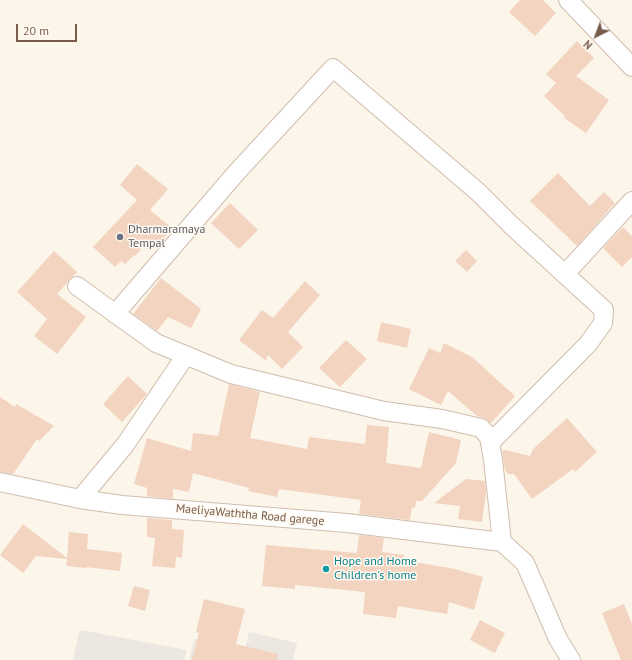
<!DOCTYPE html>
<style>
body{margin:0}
#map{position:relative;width:632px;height:660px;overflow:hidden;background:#fcf5e9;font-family:"PT Sans",sans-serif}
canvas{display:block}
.north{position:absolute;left:576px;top:16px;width:40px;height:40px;-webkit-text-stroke:3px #fff9ef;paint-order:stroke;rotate:222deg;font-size:11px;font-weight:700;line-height:16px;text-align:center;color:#775c4c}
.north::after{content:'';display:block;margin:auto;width:14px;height:18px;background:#775c4c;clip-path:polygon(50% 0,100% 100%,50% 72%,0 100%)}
.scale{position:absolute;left:16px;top:24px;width:61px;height:18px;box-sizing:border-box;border:2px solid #775c4c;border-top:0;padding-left:5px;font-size:12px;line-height:14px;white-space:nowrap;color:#775c4c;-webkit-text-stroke:3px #fff9ef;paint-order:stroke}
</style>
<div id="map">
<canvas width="632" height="660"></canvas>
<div class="north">N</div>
<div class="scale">20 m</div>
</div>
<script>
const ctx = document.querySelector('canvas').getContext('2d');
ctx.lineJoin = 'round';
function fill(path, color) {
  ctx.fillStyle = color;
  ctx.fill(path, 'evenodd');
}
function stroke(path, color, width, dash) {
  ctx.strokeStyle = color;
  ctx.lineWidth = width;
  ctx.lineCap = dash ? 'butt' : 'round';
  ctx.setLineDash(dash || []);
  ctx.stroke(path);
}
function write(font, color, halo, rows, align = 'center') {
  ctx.font = font + ' "PT Sans",sans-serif';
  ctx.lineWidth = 3;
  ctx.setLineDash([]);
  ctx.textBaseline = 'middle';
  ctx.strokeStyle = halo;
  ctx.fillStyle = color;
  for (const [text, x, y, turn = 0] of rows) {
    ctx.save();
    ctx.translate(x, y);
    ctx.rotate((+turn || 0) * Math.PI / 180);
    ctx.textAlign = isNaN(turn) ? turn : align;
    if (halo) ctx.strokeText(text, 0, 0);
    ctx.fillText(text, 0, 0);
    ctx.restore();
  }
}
const industrial = new Path2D(`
 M79 631H86L187 650 184 660H73Z
 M249 632 297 643 293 660H189L194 639 245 648Z`);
const building = new Path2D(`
 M520 0H543L556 13 535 36 509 12Z
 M577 41 594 58 576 76 609 100 586 133 564 118 565 116 544 96 556 83 546 74Z
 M137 164 168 189 150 210 172 228 156 248 148 241 135 256 134 255 125 264 121 261 115 267 93 247 137 200 120 185Z
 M558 173 590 206 604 192 615 203 577 246 530 201Z
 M230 203 258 230 239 249 211 223Z
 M623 227 632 236V257L622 267 603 248Z
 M466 250 477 261 467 272 455 261Z
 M54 251 77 272 57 294 86 317 57 354 34 336 47 319 17 292Z
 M161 278 201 309 191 328 168 317 157 331 133 314Z
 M305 281 320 295 288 332 303 347 282 369 268 355 266 361 239 340 262 310 273 318Z
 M381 322 411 329 407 348 377 341Z
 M346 340 367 359 340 387 319 368Z
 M444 343 472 357 515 396 491 423 484 418 477 416 448 391 441 405 409 389 429 348 440 353Z
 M128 376 147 394 122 422 103 404Z
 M229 384 260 392 250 438 307 449 309 437 365 444 367 425 389 427 386 463 421 468 429 432 461 440 456 463 422 501H416L415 508 412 507 410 520 359 514 361 500 279 489 277 497 248 491 249 488 193 473 189 492 173 489V499L147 496V488L134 484 147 438 191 451 193 433 218 436Z
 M0 397 15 407 16 404 54 426 39 441 37 439 13 474 0 472Z
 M567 418 597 452 575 472 573 469 532 499 514 474H508L505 470 502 451 506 450 530 456 533 449Z
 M466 479 485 481 486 492 482 522 458 519 460 506 434 503Z
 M147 518 172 520V529L184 530 182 558 176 557 175 568 152 566 155 538 147 537Z
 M23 524 67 558 69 532 88 534 87 549 122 553 120 571 86 567V568L66 566 67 559 36 556 23 573 0 555Z
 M359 535 384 538 382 552 404 555 403 560 455 569 483 577 474 610 449 602 447 614 398 606 396 618 363 614 365 592 295 585V589L262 586 266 545 357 553Z
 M134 586 150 590 145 611 128 606Z
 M204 599 245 609 236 644 278 654 277 660H192L199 633 196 632Z
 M624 604 632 624V660H621L602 613Z
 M480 620 505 633 495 653 470 640Z`);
const minor = new Path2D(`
 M568 0 632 67
 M565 274 632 201
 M77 286 156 343 231 374 384 411 442 419 481 428 489 437 493 460 502 542 525 563 558 639 571 660
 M115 314 236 173 333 68 478 192 511 225 604 310 603 323 588 344 490 443
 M0 482 80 499 122 505 347 523 502 542
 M80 499 125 445 186 355`);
const markers = [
 [120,237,4,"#6b7280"],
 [326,569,4,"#0f9aa8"]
];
const worshipNames = [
 ["Dharmaramaya",128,230],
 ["Tempal",128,244]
];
const streetNames = [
 ["MaeliyaWaththa Road garege",250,515,5]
];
const cultureNames = [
 ["Hope and Home",334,562],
 ["Children's home",334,576]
];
fill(industrial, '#ede7e2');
fill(building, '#f2d4c0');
stroke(minor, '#cfbdae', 20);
stroke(minor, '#fff', 18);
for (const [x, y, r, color] of markers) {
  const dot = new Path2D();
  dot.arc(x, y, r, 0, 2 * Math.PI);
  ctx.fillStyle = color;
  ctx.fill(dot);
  stroke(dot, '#fff9ef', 1.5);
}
write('12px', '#5b616d', '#fff9ef', worshipNames, 'left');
write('12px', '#775c4c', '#fff9ef', streetNames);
write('12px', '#0d838f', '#fff9ef', cultureNames, 'left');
</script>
